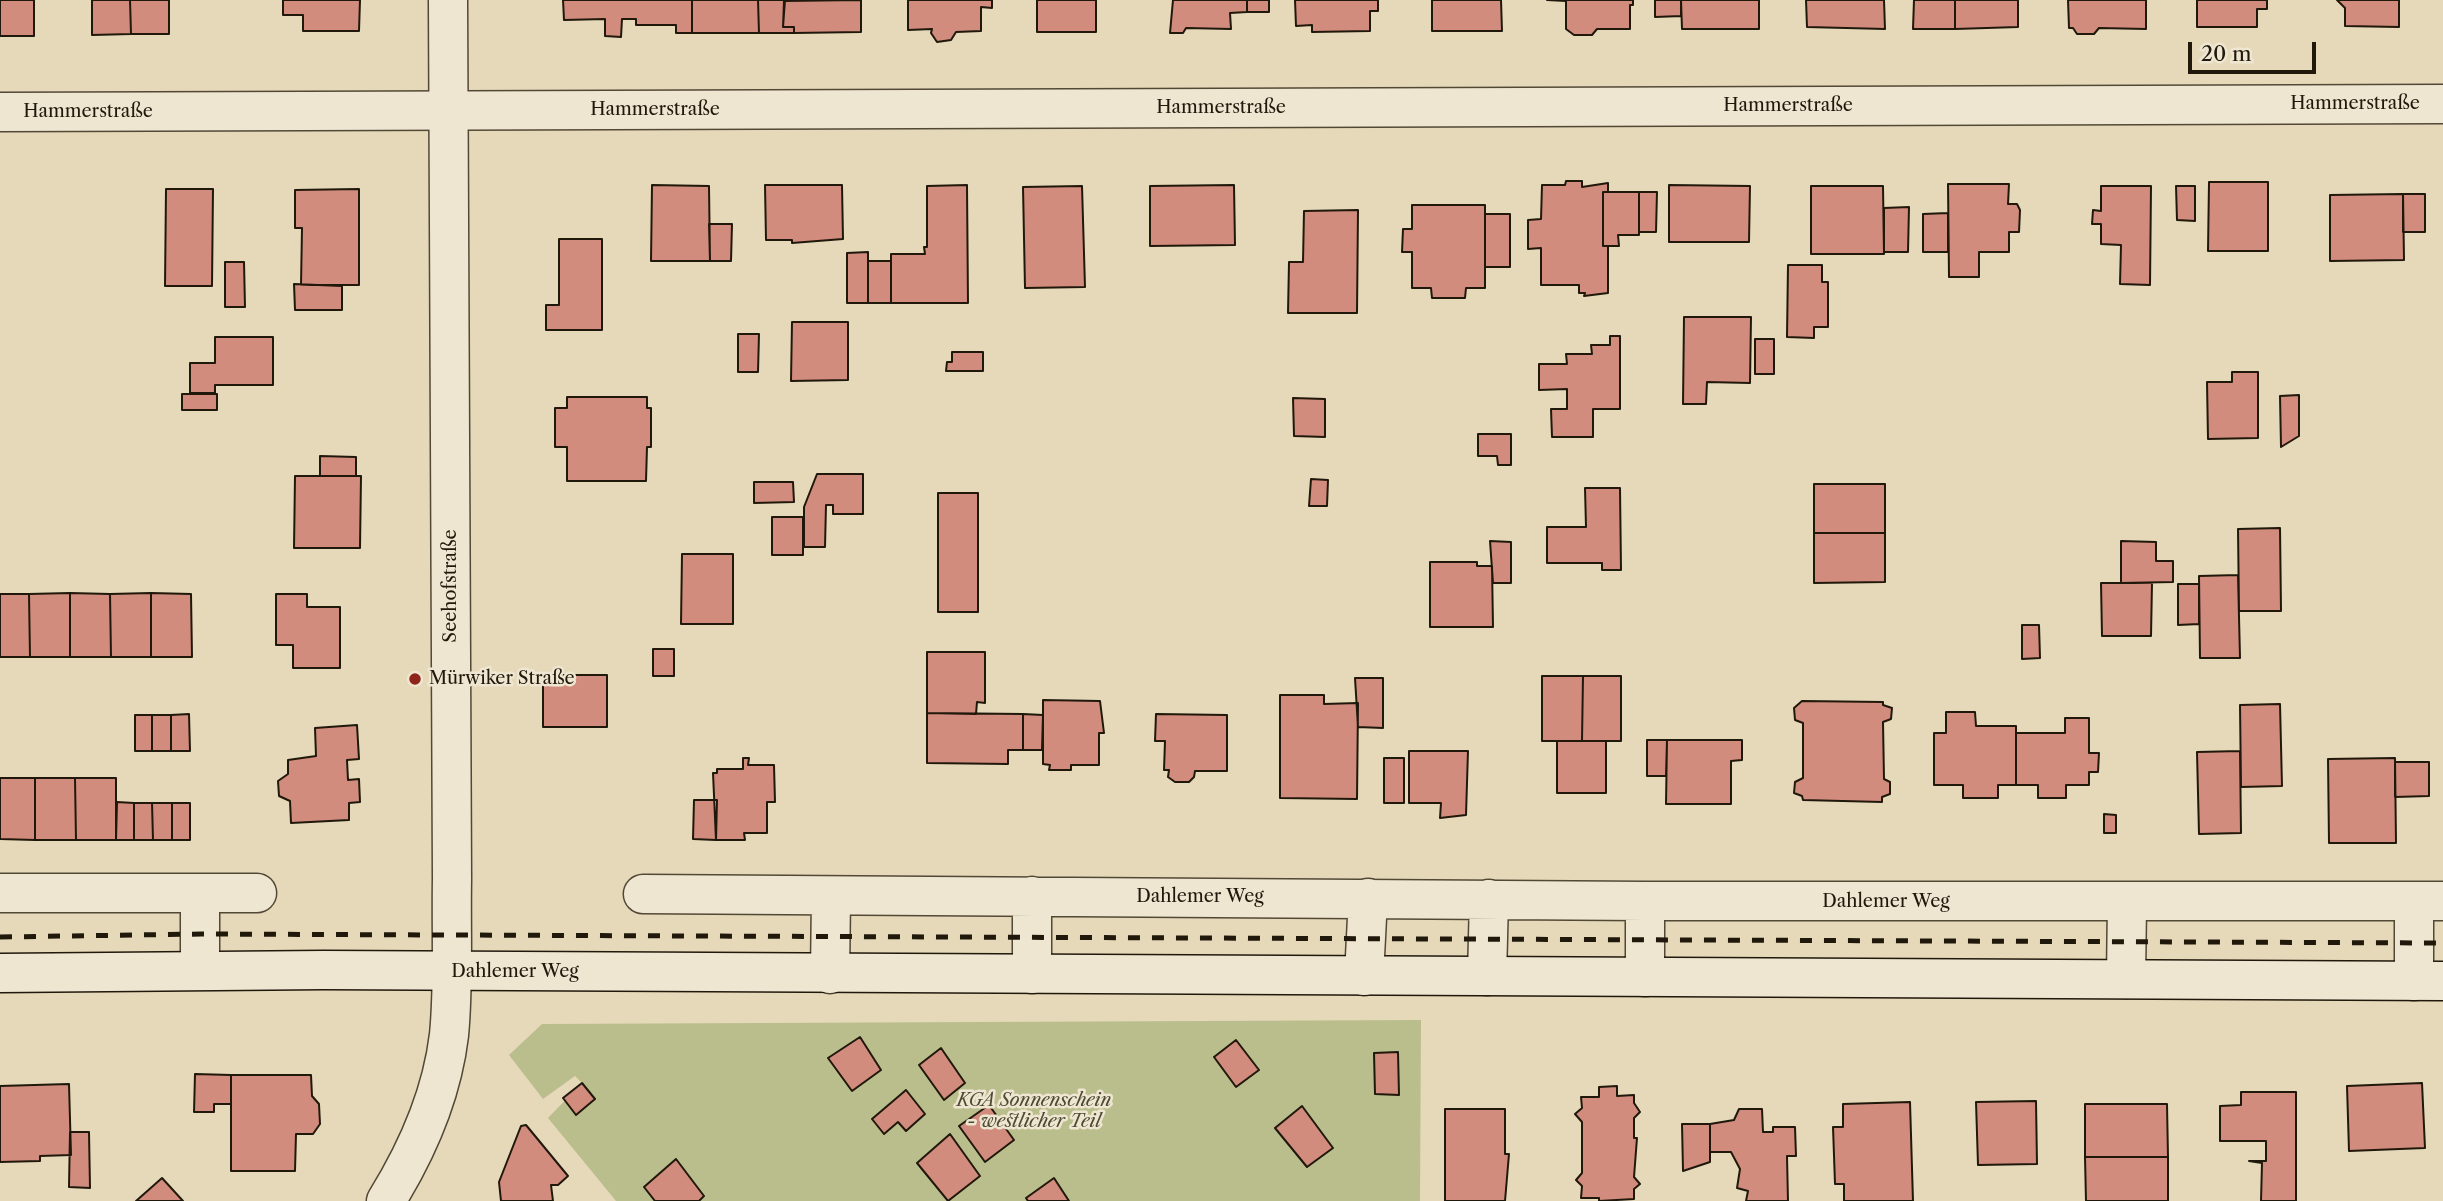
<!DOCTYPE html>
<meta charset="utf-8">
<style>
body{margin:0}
#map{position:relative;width:2443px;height:1201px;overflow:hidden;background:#e6d9b9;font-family:"Libre Caslon Text",serif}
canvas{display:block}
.scale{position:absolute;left:2188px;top:42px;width:128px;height:32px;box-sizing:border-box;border:4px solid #20180b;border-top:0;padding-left:9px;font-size:21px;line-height:24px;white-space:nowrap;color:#20180b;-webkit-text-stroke:5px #efe6d2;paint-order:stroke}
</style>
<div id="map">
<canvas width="2443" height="1201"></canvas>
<div class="scale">20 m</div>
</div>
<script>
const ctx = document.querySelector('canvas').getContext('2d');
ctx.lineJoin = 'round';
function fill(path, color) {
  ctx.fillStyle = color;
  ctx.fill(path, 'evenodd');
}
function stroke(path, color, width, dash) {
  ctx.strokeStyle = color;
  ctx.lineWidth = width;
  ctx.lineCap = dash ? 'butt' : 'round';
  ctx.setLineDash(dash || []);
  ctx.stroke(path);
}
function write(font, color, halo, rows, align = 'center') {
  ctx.font = font + ' "Libre Caslon Text",serif';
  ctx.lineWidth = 5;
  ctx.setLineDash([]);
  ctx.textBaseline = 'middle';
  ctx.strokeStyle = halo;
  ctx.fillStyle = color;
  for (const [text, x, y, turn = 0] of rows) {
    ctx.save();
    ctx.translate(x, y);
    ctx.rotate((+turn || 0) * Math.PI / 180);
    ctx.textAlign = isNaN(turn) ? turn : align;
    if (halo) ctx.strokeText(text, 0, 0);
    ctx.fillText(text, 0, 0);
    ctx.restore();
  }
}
const green = new Path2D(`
 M1421 1020 1420 1201H616L548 1118 582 1083 575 1076 543 1099 509 1055 542 1024Z`);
const building = new Path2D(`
 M0 0H34V36H0Z
 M92 0H130L131 34 92 35Z
 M130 0H169V34H131Z
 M283 0H360L359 31H303V15H283Z
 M563 0H692V33H676V25H636V19H622L621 37 605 36V19L564 20Z
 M692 0H758L759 33H692Z
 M758 0H785L783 27H794V33H759Z
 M861 0V32L794 33V27H783L784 1Z
 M908 0H992V8L981 7V31L956 32 951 40 937 42 931 33 932 29 908 30Z
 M1037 0H1096V32H1037Z
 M1173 0H1247V12L1230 13 1231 29 1186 28 1183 33H1170Z
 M1247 0H1269V12H1247Z
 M1295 0H1378V11H1370V31L1312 32V25L1296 26Z
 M1432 0H1501L1502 31H1432Z
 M1547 0H1633V5H1630V29H1597L1592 35H1574L1566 29V1Z
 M1655 0H1681V16L1655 17Z
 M1681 0H1759V29H1682Z
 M1806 0H1884L1885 29 1807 27Z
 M1914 0H1955V29H1913Z
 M1955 0H2018V27L1955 29Z
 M2068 0H2146V29L2099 28 2094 34H2077L2073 28H2069Z
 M2197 0H2267V9H2257V27H2197Z
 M2337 0H2399V27L2345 26V8Z
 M1566 181H1582V187L1608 183V192H1603V246H1608V293L1584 296 1585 293H1579V285H1541V248L1528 249V220L1541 219 1542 185H1565Z
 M2209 182H2268V251H2208Z
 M1948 184H2009L2008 204H2017L2020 210 2019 232H2009V252H1979V277H1949Z
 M652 185 709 186 710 261H651Z
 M765 185H842L843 239 792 243V240H766Z
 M967 185 968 303H891V254H925L924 247H927V186Z
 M1234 185 1235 245 1150 246V186Z
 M1669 185 1750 186 1749 242H1669Z
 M1082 186 1085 287 1025 288 1023 187Z
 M1811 186H1883L1884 254H1811Z
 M2101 186H2151L2150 285 2120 284 2121 245 2101 244V224H2092L2093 210 2101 211Z
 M2176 186H2195V221L2177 220Z
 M166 189H213L212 286H165Z
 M359 189V285H301L302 228H295V190Z
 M1603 192H1639V235H1618L1619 246H1603Z
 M1639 192H1657L1656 232H1639Z
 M2403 194 2404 260 2330 261V195Z
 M2403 194H2425V232H2403Z
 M1412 205H1485V288H1466L1465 298H1432L1431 288H1412V252H1402L1403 229H1412Z
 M1909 207 1908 252H1884V208Z
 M1358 210 1357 313H1288L1289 262H1303L1304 211Z
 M1948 213V252H1923V214Z
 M1485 214H1510V267H1485Z
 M709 224H732L731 261H710Z
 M559 239H602V330H546V305H559Z
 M868 252V303H847V253Z
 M868 261H891V303H868Z
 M225 262H244L245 307H225Z
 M1788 265H1822V282H1828V327H1814V338L1787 337Z
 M294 284 342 286V310H295Z
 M1684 317H1751L1750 383 1707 382 1706 404H1683Z
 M792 322H848V380L791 381Z
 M738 334H759L758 372H738Z
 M1610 336H1620V409H1593V437H1552L1551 409H1567V389L1539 390V364H1567L1566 354H1592L1591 345H1610Z
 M215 337H273V385H215V393H190V363H215Z
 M1755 339H1774V374H1755Z
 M952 352H983V371H946L947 362H952Z
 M2232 372H2258V438L2208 439 2207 382H2232Z
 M182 394H217V410H182Z
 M2299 395V436L2281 447 2280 396Z
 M567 397H647V408H651V447H647L646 481H567V447H555V408H567Z
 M1293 398 1325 399V437L1294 436Z
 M1478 434H1511V465H1498L1497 456H1478Z
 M320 456 356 457V476H320Z
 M817 474H863V514H833V505H826L825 547H804V507Z
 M295 476H361L360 548H294Z
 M1311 479 1328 480 1327 506H1309Z
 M754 482H793L794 502 754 503Z
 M1814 484H1885V533H1814Z
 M1585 488H1620L1621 570H1602V563H1547V527H1586Z
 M938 493H978V612H938Z
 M772 517H803V555H772Z
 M2280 528 2281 611H2239L2238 529Z
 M1814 533H1885V582L1814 583Z
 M1490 541 1511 542V583H1493Z
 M2121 541 2156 542V561H2173V582L2121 583Z
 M682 554H733V624H681Z
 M1430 562H1477V566H1492L1493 627H1430Z
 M2238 575 2240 658H2200L2199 576Z
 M2101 583H2152L2151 636H2102Z
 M2178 584H2199V624L2178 625Z
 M70 593 110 594 111 657H70Z
 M70 593V657H30L29 594Z
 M151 593 191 594 192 657H151Z
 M151 593V657H111L110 594Z
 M0 594H29L30 657H0Z
 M276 594H307V607H340V668H293V645H276Z
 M2022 625H2039L2040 658 2022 659Z
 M653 649H674V676H653Z
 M927 652H985V703L977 702 976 714 927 713Z
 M543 675H607V727H543Z
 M1542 676H1583L1582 741H1542Z
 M1583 676H1621V741H1582Z
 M1355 678H1383V728L1358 727Z
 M1280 695H1324V704L1358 703 1357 799 1280 798Z
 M1043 700 1100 701 1104 733H1099V765H1071V770H1049L1050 765 1043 764Z
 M1802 701 1883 702V705L1892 708 1891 719 1883 722 1884 779 1890 782V794L1882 797V802L1803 800 1802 796 1794 793 1795 782 1803 778V723L1795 720 1794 708Z
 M2280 704 2282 786 2241 787 2240 705Z
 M1946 712H1975L1976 726H2016V785H1998V798H1963V785H1934V733H1946Z
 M927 713 1023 714V750H1008V764L927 763Z
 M189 714 190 751H171V715Z
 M1023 714 1043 715 1042 750H1023Z
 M1156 714 1227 715V771H1195L1194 777 1189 782H1175L1168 777 1169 770H1164L1165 741H1155Z
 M135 715H152V751H135Z
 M152 715H171V751H152Z
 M2065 718H2089V753H2099L2098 772H2089V785H2066V798H2038V785H2016V733H2065Z
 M357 725 359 759 347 760 348 780 359 779 360 802 349 803V820L291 823 290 801 279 796 278 781 288 774V760L316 756 315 728Z
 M1647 740H1667L1666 776H1647Z
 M1667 740H1742V760L1731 761V804H1666Z
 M1557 741H1606V793H1557Z
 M1409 751H1468L1466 815 1440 818 1441 803H1409Z
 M2240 751 2241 833 2199 834 2197 752Z
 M743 758H749L748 765H774L775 802H767V833H744L745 840H716L713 773H717V769H743Z
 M1384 758H1404V803H1384Z
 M2395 758 2396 843H2329L2328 759Z
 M2395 762H2429V796L2395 797Z
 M0 778H35V840L0 839Z
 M35 778H75L76 840H35Z
 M75 778H116V840H76Z
 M694 800H717L716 840 693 839Z
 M117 802 134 803V840H116Z
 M134 803H152L153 840H134Z
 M152 803H172V840H153Z
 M172 803H190V840H172Z
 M2104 814 2116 815V833H2104Z
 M860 1037 881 1070 852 1091 828 1058Z
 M1236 1040 1259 1070 1236 1087 1214 1057Z
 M941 1048 965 1083 944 1100 919 1065Z
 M1398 1052 1399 1095 1375 1094 1374 1053Z
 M195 1074 231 1075V1104H214V1112H194Z
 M231 1075H311L312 1096 319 1104 320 1124 313 1134H296L295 1171H231Z
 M582 1083 595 1099 576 1115 563 1098Z
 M2422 1083 2425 1148 2349 1151 2347 1086Z
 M69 1084 71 1155 40 1156V1161L0 1162V1086Z
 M1617 1086V1096L1634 1095V1103L1640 1112 1634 1118V1138H1637L1634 1177 1640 1184 1634 1189V1199L1599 1201V1198H1581L1582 1186 1576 1180 1582 1173V1122L1575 1114 1582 1108 1581 1097H1599V1087Z
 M906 1090 925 1114 906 1131 898 1122 884 1134 872 1119Z
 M2241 1092H2296V1201H2261L2262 1163 2249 1161H2266V1141H2220V1106L2241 1105Z
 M2036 1101 2037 1164 1978 1165 1976 1102Z
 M1910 1102 1913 1201H1844V1184H1835L1833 1127H1843V1104Z
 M2085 1104H2167L2168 1157H2085Z
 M989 1105 1014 1140 985 1162 959 1126Z
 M1302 1106 1333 1148 1307 1167 1275 1128Z
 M1445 1109H1505V1154H1509L1505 1201H1445Z
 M1739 1109H1762L1763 1132H1773V1127H1795L1796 1156H1787L1788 1201H1746L1748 1191 1737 1188 1740 1169 1731 1152H1710V1124L1734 1120Z
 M1682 1124H1710V1162L1683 1171Z
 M526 1125 568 1176 558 1185H551L553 1201H501L499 1182 521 1126Z
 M70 1132H89L90 1188 69 1187Z
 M950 1134 980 1176 948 1201 917 1163Z
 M2085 1157H2168V1201H2086Z
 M676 1159 704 1196 699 1201H655L644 1187Z
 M162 1178 183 1201H136Z
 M1054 1178 1069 1201H1028L1026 1198Z`);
const minor = new Path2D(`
 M0 112 2443 104
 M0 893H257
 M643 894 1645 901H2443
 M1645 901V977
 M200 970V893
 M830 974 831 897
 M1032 974V896
 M1364 976 1368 898
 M1487 976 1489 899
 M2126 979 2127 903
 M2414 981V901`);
const tertiary = new Path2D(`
 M386 1201C417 1151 442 1094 449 1035 454 984 451 931 452 879L448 0`);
const secondary = new Path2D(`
 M0 973 324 970 2443 981`);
const rail = new Path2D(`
 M0 937 201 934 2443 943`);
const markers = [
 [415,679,7,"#8f2418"]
];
const streetNames = [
 ["Hammerstraße",2355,104],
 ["Hammerstraße",1788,106],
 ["Hammerstraße",1221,108],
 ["Hammerstraße",655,110],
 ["Hammerstraße",88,112],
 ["Seehofstraße",451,586,-90],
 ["Dahlemer Weg",1200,897],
 ["Dahlemer Weg",1886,902],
 ["Dahlemer Weg",515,972]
];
const poiNames = [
 ["Mürwiker Straße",429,679]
];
const parkNames = [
 ["KGA Sonnenschein",1034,1101],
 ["- westlicher Teil",1034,1122]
];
fill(green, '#b9be8c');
fill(building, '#d28c7d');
stroke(building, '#20180b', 2);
stroke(minor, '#524836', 41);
stroke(tertiary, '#524836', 41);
stroke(secondary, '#20180b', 41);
stroke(minor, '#efe6d2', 38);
stroke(tertiary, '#efe6d2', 38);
stroke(secondary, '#efe6d2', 38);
stroke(rail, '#20180b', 5, [12, 12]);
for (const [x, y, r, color] of markers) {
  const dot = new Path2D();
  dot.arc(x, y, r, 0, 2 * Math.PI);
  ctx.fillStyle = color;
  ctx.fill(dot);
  stroke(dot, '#efe6d2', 2.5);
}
write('18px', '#20180b', '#efe6d2', streetNames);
write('18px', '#20180b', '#efe6d2', poiNames, 'left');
write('italic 18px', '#4e4a32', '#efe6d2', parkNames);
</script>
